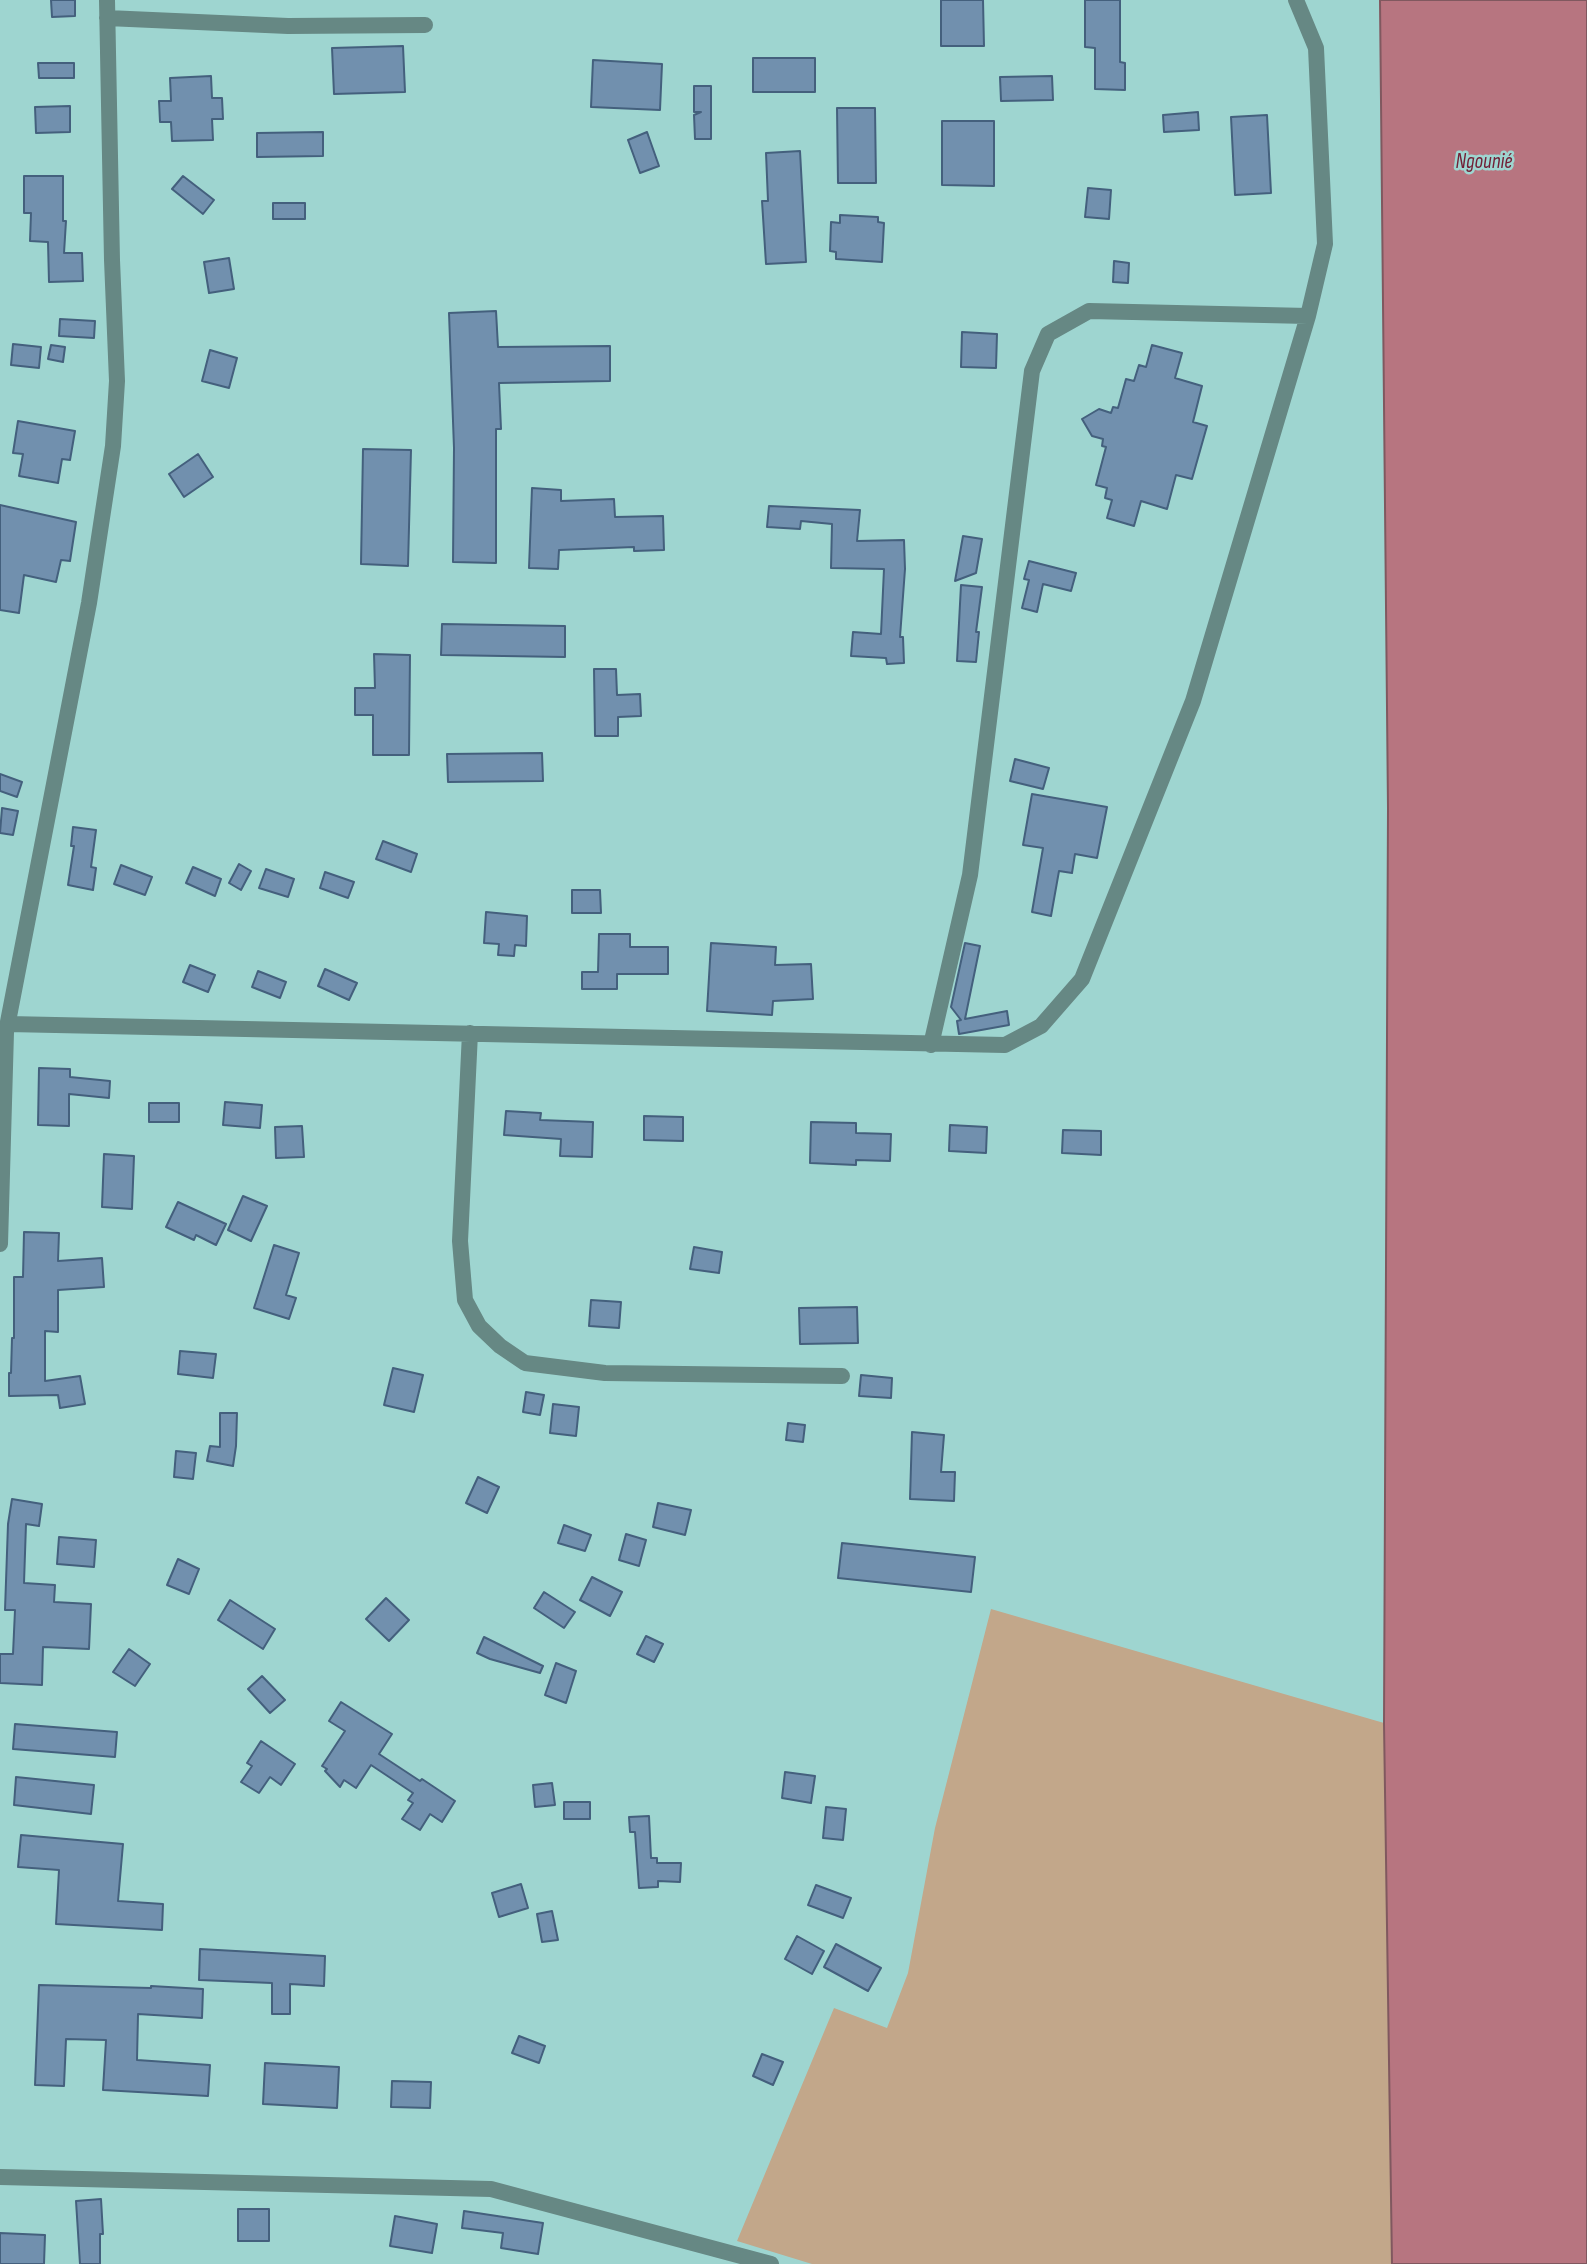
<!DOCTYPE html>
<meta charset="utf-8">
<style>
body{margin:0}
canvas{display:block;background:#9ed5d0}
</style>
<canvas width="1587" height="2264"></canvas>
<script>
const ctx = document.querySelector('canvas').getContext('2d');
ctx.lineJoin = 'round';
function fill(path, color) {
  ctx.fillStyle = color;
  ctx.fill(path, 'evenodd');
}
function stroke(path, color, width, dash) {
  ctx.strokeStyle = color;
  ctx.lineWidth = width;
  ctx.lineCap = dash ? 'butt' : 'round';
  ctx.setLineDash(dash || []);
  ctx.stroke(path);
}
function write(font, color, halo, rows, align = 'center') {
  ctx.font = font + ' "Sofia Sans Condensed",sans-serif';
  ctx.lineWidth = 5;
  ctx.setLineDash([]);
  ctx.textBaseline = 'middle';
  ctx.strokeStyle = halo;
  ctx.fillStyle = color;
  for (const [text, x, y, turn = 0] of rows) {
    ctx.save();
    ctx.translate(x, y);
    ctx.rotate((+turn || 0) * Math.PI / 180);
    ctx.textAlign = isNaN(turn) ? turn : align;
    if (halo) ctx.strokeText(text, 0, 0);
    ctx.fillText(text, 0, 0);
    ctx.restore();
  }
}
const green = new Path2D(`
 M991 1609 1384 1723 1392 2264H812L737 2241 834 2008 887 2028 908 1973 935 1828Z`);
const water = new Path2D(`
 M1380 0H1587V2264H1392L1384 1723 1388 808Z`);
const building = new Path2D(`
 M51 0H75V16L52 17Z
 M941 0H983L984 46H941Z
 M1085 0H1120V62L1125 63V90L1095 89V48L1085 47Z
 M403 46 405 92 334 94 332 48Z
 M753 58H815V92H753Z
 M593 60 662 64 660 110 591 107Z
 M38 63H74V78H39Z
 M211 76 212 98H222L223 119H212L213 140 172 141 171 122H160L159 101H171L170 78Z
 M1052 76 1053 100 1001 101 1000 77Z
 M694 86H711V139H695L694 115 701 112H694Z
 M70 106V132L36 133 35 107Z
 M837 108H875L876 183H838Z
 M1198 112 1199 130 1164 132 1163 115Z
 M1267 115 1271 193 1235 195 1231 117Z
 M942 121H994V186L942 185Z
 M323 132V156L257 157V133Z
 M647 132 659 166 640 173 628 140Z
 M800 151 806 262 766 264 762 201H768L766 153Z
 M24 176H63V221H66L64 253H82L83 281 49 282 48 242 30 241 31 213H24Z
 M183 176 214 200 203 214 172 189Z
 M1088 188 1111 190 1109 219 1085 217Z
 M273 203H305V219H273Z
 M840 215 878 217V222L884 223 882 262 836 259V252L830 251 831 222 840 223Z
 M229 258 234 289 209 293 204 262Z
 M1114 261 1129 263 1128 283 1113 282Z
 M496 311 498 347 610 346V381L499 383 501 429H496V563L453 562 454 448 449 313Z
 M60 319 95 321 94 338 59 336Z
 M962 332 997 334 996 368 961 367Z
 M13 344 41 347 39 368 11 365Z
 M51 345 65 347 63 362 48 359Z
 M1152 345 1182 353 1175 378 1202 386 1193 422 1207 426 1192 479 1176 475 1167 509 1141 501 1134 526 1107 518 1112 500 1105 498 1107 488 1096 485 1106 447 1102 446 1103 439 1092 436 1082 419 1099 409 1111 413 1113 407 1118 408 1126 379 1134 381 1139 365 1146 367Z
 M210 350 237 358 229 388 202 381Z
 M18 421 75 431 70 460 62 459 58 483 19 476 23 454 13 453Z
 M363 449 411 450 408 566 361 564Z
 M198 454 213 477 184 497 169 474Z
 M532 488 561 490V501L614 499 615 517 663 516 664 550 634 551V547L559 550 558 569 529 568Z
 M0 505 76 522 70 561 61 560 56 582 24 575 19 613 0 610Z
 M769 506 860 510 857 541 904 540 905 569 900 637H903L904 663 887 664 886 658 851 656 853 632 881 634 884 569 831 568 832 524 801 521 800 529 767 527Z
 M963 536 982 539 976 573 955 581Z
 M1029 561 1076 573 1071 591 1043 584 1037 612 1022 608 1029 580 1024 579Z
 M961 585 982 587 976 632H979L976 662 957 661Z
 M442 624 565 626V657L441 655Z
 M374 654 410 655 409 755H373V715H355V688H375Z
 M594 669H616L617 695 640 694 641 716 618 717V736H595Z
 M542 753 543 781 448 782 447 754Z
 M1015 759 1049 768 1043 789 1010 781Z
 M0 774 22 782 17 797 0 791Z
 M1032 794 1107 807 1097 858 1075 854 1072 873 1059 871 1051 916 1032 912 1043 848 1023 845Z
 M2 808 18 811 13 835 0 833Z
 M73 827 96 830 91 867 96 868 93 890 68 885 74 846H71Z
 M383 841 417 854 411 872 376 859Z
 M239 864 251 871 241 890 229 883Z
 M121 865 152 877 145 895 114 884Z
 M193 867 221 879 215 896 186 883Z
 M266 869 294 879 288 897 259 888Z
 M325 872 354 882 348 898 320 888Z
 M572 890H600L601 913H572Z
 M486 912 527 916 526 946 515 945 514 956 498 955 499 944 484 943Z
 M599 934H630V947H668V974H617V989H582V972H598Z
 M711 943 776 947 775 965 811 964 813 999 773 1001 772 1015 707 1011Z
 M965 943 980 946 965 1019 1007 1011 1009 1025 959 1034 957 1021 961 1020 951 1007Z
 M190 965 215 975 208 992 183 982Z
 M325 969 357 983 349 1000 318 986Z
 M258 971 286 982 280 998 252 987Z
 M39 1068 70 1069V1077L110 1081 109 1098 69 1094V1126L38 1125Z
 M225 1102 262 1105 260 1128 223 1125Z
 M149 1103H179V1122H149Z
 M506 1111 541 1113 540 1120 593 1122 592 1157 560 1156 561 1139 504 1135Z
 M644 1116 683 1117V1141L644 1140Z
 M811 1122 856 1123V1133L891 1134 890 1161 856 1160V1165L810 1163Z
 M950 1125 987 1127 986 1153 949 1151Z
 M302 1126 304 1157 276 1158 275 1127Z
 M1063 1130 1101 1131V1155L1062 1153Z
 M104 1154 134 1156 132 1209 102 1207Z
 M243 1196 267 1206 251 1241 228 1230Z
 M178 1202 226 1224 216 1245 196 1235 194 1240 166 1227Z
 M24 1232 59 1233 58 1261 102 1258 104 1287 58 1290V1332L45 1331V1381L80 1376 85 1404 60 1408 58 1395 9 1396V1373H11L12 1338H14V1277H23Z
 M274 1245 299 1253 286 1295 296 1298 289 1319 254 1308Z
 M694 1247 722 1252 719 1273 690 1269Z
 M591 1300 621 1302 619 1328 589 1326Z
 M857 1307 858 1343 800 1344 799 1308Z
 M180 1351 216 1354 213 1378 178 1374Z
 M393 1368 423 1375 414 1412 384 1405Z
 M861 1375 892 1378 891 1398 859 1396Z
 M526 1392 544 1395 540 1415 523 1412Z
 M553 1404 579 1407 576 1436 550 1433Z
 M220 1413H237L236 1446 233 1466 207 1461 210 1446 220 1447Z
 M788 1423 805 1425 803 1442 786 1440Z
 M912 1432 944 1435 941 1472H955L954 1501 910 1499Z
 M176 1451 196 1453 193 1479 174 1477Z
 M478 1477 499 1487 487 1513 466 1503Z
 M12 1499 42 1504 39 1526 26 1524 24 1583 55 1585 54 1602 91 1604 89 1649 43 1647 42 1685 0 1683V1654H13L15 1610H5L8 1524Z
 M658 1503 691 1510 685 1535 653 1527Z
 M564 1525 591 1535 585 1551 558 1543Z
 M626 1534 646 1540 639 1566 619 1560Z
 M59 1537 96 1540 94 1567 57 1564Z
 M842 1543 975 1557 971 1592 838 1578Z
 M178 1559 199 1569 189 1594 167 1585Z
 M592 1577 622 1592 610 1616 580 1600Z
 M544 1592 575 1612 564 1628 534 1608Z
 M386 1598 409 1620 389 1641 366 1619Z
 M230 1600 275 1629 263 1649 218 1620Z
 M646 1636 663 1644 654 1662 637 1654Z
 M484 1637 543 1666 540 1673 490 1659 477 1653Z
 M129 1649 150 1664 135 1686 113 1672Z
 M556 1663 576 1671 566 1703 545 1695Z
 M262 1676 285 1700 270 1713 248 1689Z
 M341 1702 392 1734 379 1754 420 1781 422 1779 455 1801 442 1822 430 1814 420 1830 402 1819 413 1803 408 1800 413 1793 371 1765 356 1788 344 1780 340 1787 325 1771 327 1769 322 1766 345 1731 329 1721Z
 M15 1724 117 1732 115 1757 13 1749Z
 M261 1741 295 1764 281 1785 270 1777 259 1793 241 1782 252 1766 247 1763Z
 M785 1772 815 1776 811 1803 782 1798Z
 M16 1777 94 1785 91 1814 14 1805Z
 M552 1783 555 1805 535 1807 533 1785Z
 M564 1802H590V1819H564Z
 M826 1807 846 1809 843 1840 823 1838Z
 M649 1816 651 1858H657V1863H681L680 1882 658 1881V1887L639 1888 635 1832H630L629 1817Z
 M21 1835 123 1844 118 1901 163 1904 162 1930 56 1924 59 1870 18 1867Z
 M521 1884 528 1908 499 1917 492 1893Z
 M816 1885 851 1898 843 1918 808 1905Z
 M552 1911 558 1940 542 1942 537 1914Z
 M797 1936 824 1951 812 1974 785 1959Z
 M836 1944 881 1968 868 1991 824 1967Z
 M200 1949 325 1956 324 1986 290 1984V2014H272V1983L199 1980Z
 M39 1985 151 1988V1986L203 1989 202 2018 138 2014 137 2060 210 2065 208 2096 103 2090 106 2040 66 2039 64 2086 35 2085Z
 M519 2036 545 2046 539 2063 512 2053Z
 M762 2054 783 2062 773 2085 753 2076Z
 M265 2063 339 2067 337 2108 263 2104Z
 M392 2081 431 2082 430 2108 391 2107Z
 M101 2199 103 2234H100V2264H80L76 2201Z
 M238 2209H269V2241H238Z
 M464 2211 543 2223 538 2254 501 2248 503 2233 462 2228Z
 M395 2216 437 2224 432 2253 390 2246Z
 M0 2233 45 2235 44 2264H0Z`);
const minor = new Path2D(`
 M107 18 288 26 425 25
 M8 1024 1005 1045 1041 1026 1082 979 1193 701 1308 316 1325 244 1316 48 1296 0
 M470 1033 460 1241 465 1300 479 1326 500 1346 525 1363 605 1373 842 1376
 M931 1045 970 875 1032 371 1048 334 1089 311 1308 316
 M0 1244 6 1032 89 603 113 446 117 381 112 260 107 0
 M0 2177 491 2189 771 2264`);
const waterNames = [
 ["Ngounié",1484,163]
];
fill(green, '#c2a78a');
fill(water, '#b77580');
stroke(water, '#80585f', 2);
fill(building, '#7190ae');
stroke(building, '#44607d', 2);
stroke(minor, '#668884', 16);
write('italic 21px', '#722036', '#9ed5d0', waterNames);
</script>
